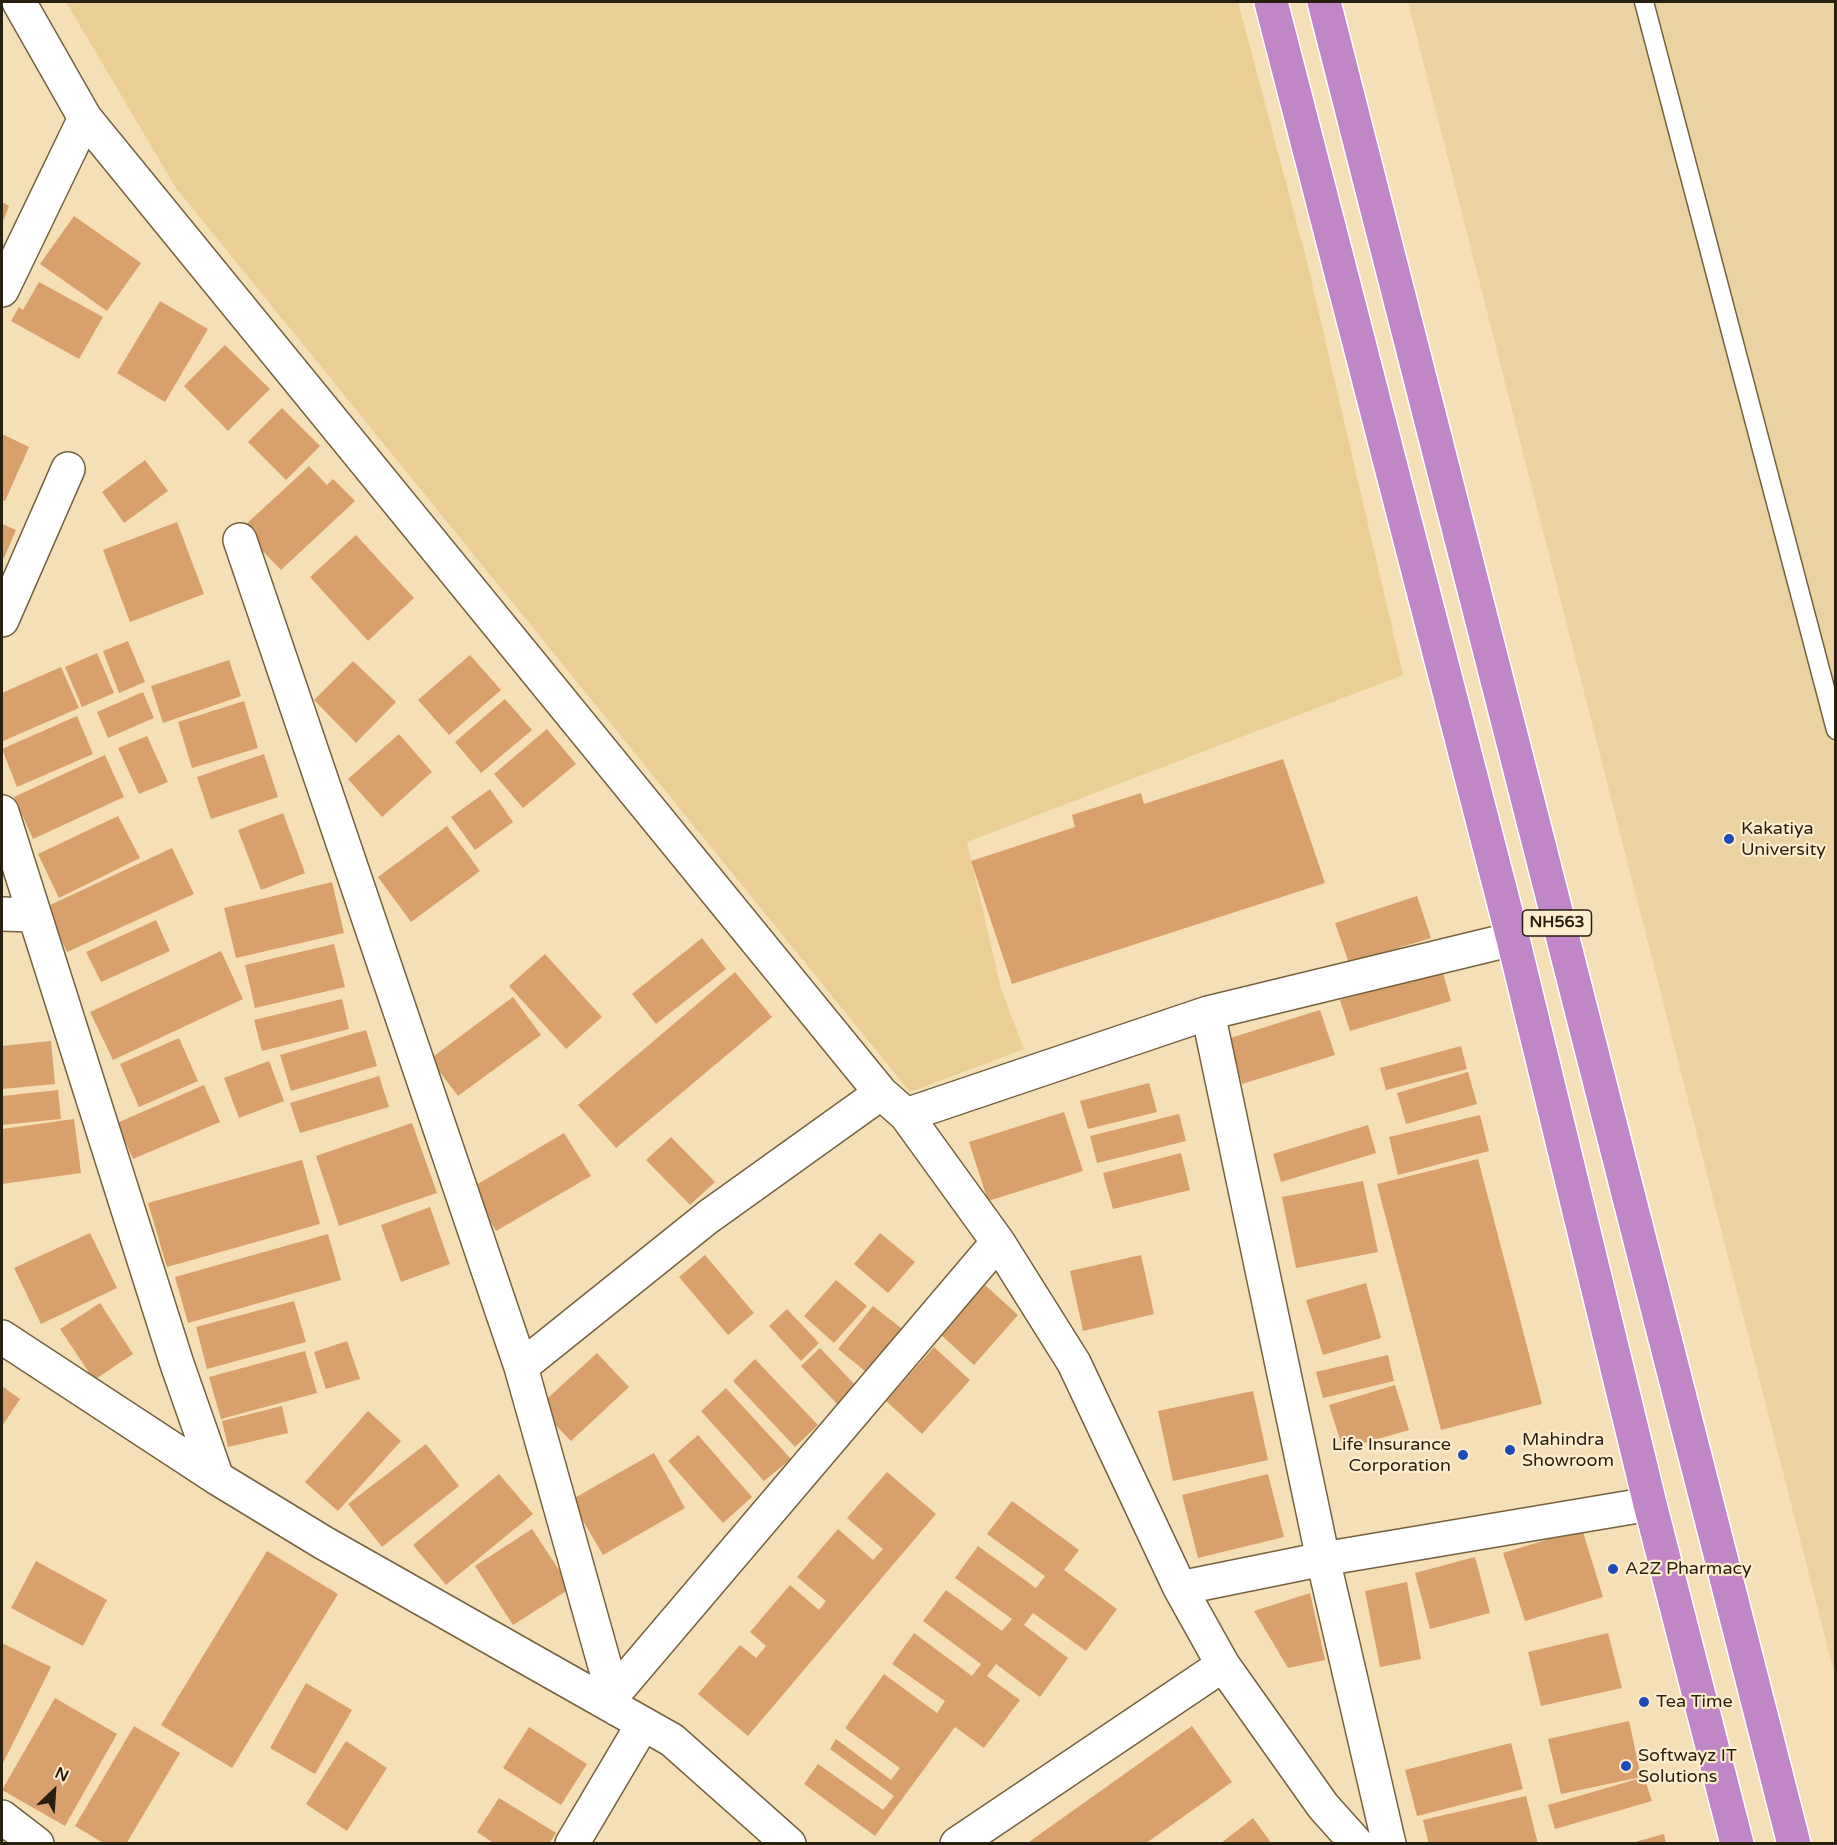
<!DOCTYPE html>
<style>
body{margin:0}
#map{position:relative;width:1837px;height:1845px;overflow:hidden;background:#f4dfb6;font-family:"Varela Round",sans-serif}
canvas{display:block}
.frame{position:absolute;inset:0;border:3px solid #271f10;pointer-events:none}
.north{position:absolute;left:24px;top:1761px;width:60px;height:60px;-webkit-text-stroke:4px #feedcc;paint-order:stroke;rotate:25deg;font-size:16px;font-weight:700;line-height:24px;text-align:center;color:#271f10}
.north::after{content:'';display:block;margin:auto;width:21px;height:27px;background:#271f10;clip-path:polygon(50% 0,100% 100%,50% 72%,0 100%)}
</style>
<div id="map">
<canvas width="1837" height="1845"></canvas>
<div class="frame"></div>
<div class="north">N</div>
</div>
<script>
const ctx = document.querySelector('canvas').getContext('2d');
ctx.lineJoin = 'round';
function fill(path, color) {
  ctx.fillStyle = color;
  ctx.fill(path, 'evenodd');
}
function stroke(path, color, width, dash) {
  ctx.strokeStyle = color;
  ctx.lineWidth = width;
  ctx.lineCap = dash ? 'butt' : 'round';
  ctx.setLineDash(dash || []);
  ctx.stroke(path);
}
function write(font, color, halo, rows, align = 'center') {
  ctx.font = font + ' "Varela Round",sans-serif';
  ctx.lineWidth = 4.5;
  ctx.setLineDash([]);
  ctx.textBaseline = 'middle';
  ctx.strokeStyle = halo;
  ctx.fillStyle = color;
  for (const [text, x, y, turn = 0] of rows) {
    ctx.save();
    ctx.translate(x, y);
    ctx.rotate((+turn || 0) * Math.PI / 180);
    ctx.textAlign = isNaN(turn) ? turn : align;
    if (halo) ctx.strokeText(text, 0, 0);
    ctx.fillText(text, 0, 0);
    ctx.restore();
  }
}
const built = new Path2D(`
 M1408 2H1835V1676Z`);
const green = new Path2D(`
 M66 2H1238L1307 262 1403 675 967 842 1001 989 1024 1049 910 1092 176 188Z`);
const building = new Path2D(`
 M2 202 9 206 2 224Z
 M74 216 141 263 107 311 40 264Z
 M39 282 103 317 79 359 11 321 19 307 23 310Z
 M160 301 208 329 165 402 117 373Z
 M225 345 270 389 228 431 184 386Z
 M282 408 320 446 286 480 248 442Z
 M2 434 29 447 5 501 2 500Z
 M145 460 168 491 124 523 102 492Z
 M309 466 327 485 333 479 355 501 281 570 241 529Z
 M177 522 204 594 130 622 103 550Z
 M2 524 16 530 4 558 2 557Z
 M356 535 414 598 368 641 310 577Z
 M128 641 145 682 119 693 103 651Z
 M97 653 114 693 82 707 65 667Z
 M470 655 501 690 449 735 418 700Z
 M229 660 241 696 163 723 151 686Z
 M353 661 396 702 356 743 314 700Z
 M61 667 79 708 3 741 2 693Z
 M143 692 154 718 108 738 97 712Z
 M505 699 532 730 481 773 455 742Z
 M244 701 258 748 192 768 178 722Z
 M77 716 93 754 17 787 2 749Z
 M547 729 576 764 523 808 494 774Z
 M399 734 432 772 382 817 348 779Z
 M147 736 168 782 139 794 118 748Z
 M264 754 278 797 211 819 197 777Z
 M105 755 124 797 33 839 14 797Z
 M1283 759 1325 883 1012 984 971 861 1075 827 1072 815 1141 793 1144 804Z
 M490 789 513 822 475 850 451 817Z
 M283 813 305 873 261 890 238 830Z
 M118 816 140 858 59 898 38 854Z
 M447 826 480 871 411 922 378 877Z
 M172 848 194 894 67 952 46 907Z
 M332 882 344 933 236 958 224 908Z
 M1417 896 1431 938 1349 963 1335 923Z
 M156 920 170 951 101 982 86 952Z
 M702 938 726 969 656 1024 632 994Z
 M334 944 345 987 255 1008 245 965Z
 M221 951 243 999 113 1060 90 1012Z
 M545 954 602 1017 566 1049 509 986Z
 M1442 970 1451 1001 1350 1031 1340 1000Z
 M735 972 772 1017 616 1148 578 1105Z
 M513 997 541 1035 458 1096 430 1059Z
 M342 999 349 1029 262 1051 254 1020Z
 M1320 1010 1335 1055 1242 1084 1227 1039Z
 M366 1030 377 1066 291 1091 280 1055Z
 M179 1038 198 1081 139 1107 120 1064Z
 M51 1041 55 1084 2 1089V1046Z
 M1461 1046 1467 1069 1386 1090 1380 1068Z
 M269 1061 284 1101 239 1118 224 1078Z
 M1468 1072 1477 1104 1406 1124 1397 1093Z
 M379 1076 389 1107 300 1133 290 1103Z
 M1149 1083 1157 1112 1088 1129 1080 1101Z
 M204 1085 220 1122 133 1159 117 1123Z
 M58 1090 61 1119 2 1125V1096Z
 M1064 1112 1083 1171 988 1201 969 1142Z
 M1179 1114 1186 1141 1097 1163 1090 1136Z
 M1480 1115 1489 1151 1398 1175 1389 1137Z
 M74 1119 81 1173 2 1184V1129Z
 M412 1123 437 1193 339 1226 316 1156Z
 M1368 1125 1376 1153 1281 1182 1273 1154Z
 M564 1133 591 1176 496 1231 471 1188Z
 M671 1137 715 1182 690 1205 646 1160Z
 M1181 1153 1190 1190 1113 1209 1103 1173Z
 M1478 1159 1542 1404 1441 1430 1377 1184Z
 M302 1160 320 1224 167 1267 148 1203Z
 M1363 1181 1378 1252 1296 1268 1282 1197Z
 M430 1207 450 1264 401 1282 381 1225Z
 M90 1233 117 1288 41 1324 14 1268Z
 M880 1233 915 1262 888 1293 854 1264Z
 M328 1234 341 1280 188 1323 175 1277Z
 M705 1255 754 1313 728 1335 679 1277Z
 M1141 1255 1154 1314 1083 1331 1070 1271Z
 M836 1280 867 1306 834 1343 804 1316Z
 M1366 1283 1381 1338 1323 1355 1306 1300Z
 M985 1285 1018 1315 974 1365 940 1334Z
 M294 1301 306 1342 207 1369 196 1327Z
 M100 1303 133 1354 94 1380 60 1329Z
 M873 1306 906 1332 871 1376 838 1349Z
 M787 1309 819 1343 801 1361 769 1326Z
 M347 1341 360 1379 326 1389 314 1352Z
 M934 1347 970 1380 922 1434 886 1401Z
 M820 1348 859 1389 840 1407 801 1366Z
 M305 1351 317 1393 221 1419 209 1377Z
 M597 1353 629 1387 571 1441 538 1407Z
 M1388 1355 1394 1381 1323 1398 1316 1372Z
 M755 1359 818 1425 795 1447 733 1381Z
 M1395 1385 1409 1430 1343 1449 1329 1405Z
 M2 1386 20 1399 2 1426Z
 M726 1388 791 1459 764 1481 701 1411Z
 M1253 1391 1268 1460 1173 1481 1158 1411Z
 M282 1406 288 1433 228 1447 222 1421Z
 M368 1411 401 1441 338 1511 305 1482Z
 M698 1435 752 1497 723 1523 668 1461Z
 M426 1444 459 1486 382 1547 348 1504Z
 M654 1453 685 1508 603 1555 571 1500Z
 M887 1472 936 1514 748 1736 698 1694 740 1645 756 1658 766 1646 750 1632 790 1585 819 1610 826 1601 797 1577 838 1529 873 1560 883 1549 847 1518Z
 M499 1474 533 1514 446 1585 413 1545Z
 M1268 1474 1284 1537 1198 1558 1182 1495Z
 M1012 1501 1079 1550 1064 1570 1117 1609 1086 1651 1033 1613 1024 1625 1068 1658 1040 1697 996 1664 987 1676 1020 1700 984 1748 955 1727 875 1836 804 1784 818 1764 883 1810 894 1796 830 1749 836 1739 891 1780 900 1768 845 1728 884 1674 937 1713 945 1701 892 1664 914 1633 972 1676 981 1664 923 1621 946 1590 1002 1631 1012 1619 955 1578 978 1546 1036 1588 1045 1576 987 1534Z
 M532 1529 571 1588 513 1625 475 1566Z
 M1582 1529 1603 1597 1525 1621 1503 1553Z
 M267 1551 338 1594 232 1768 161 1725Z
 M1475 1557 1490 1613 1430 1629 1415 1573Z
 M36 1561 107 1600 83 1646 11 1608Z
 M1407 1582 1421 1659 1380 1667 1365 1591Z
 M1310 1593 1325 1660 1288 1668 1254 1611Z
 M1608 1633 1622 1688 1541 1706 1528 1652Z
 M2 1643 51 1667 2 1765Z
 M306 1683 352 1710 315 1774 270 1748Z
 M55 1698 117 1734 65 1826 2 1790Z
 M1629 1721 1641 1777 1561 1794 1548 1739Z
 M134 1726 180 1753 126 1844H105L75 1826Z
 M1192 1726 1232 1782 1145 1844H1026Z
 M529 1727 587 1764 561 1805 503 1768Z
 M346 1741 387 1768 347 1831 306 1804Z
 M1511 1743 1523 1789 1417 1816 1405 1770Z
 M1644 1777 1652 1801 1555 1829 1548 1805Z
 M1526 1796 1538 1844H1429L1423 1820Z
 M499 1798 556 1833 549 1844H495L477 1832Z
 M1253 1818 1272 1844H1220Z
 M1664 1834 1666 1844H1631V1843Z`);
const lane = new Path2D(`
 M1644 2 1836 730`);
const street = new Path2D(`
 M19 2 85 118 881 1093 906 1115 998 1242 1074 1363 1180 1588 1223 1665 1323 1806 1357 1844
 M2 290 85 118
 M240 540 521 1367 617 1709
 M2 620 68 469
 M2 812 177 1364 217 1478
 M2 914 34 915
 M1208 1013 1323 1559 1389 1844
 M906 1115 1208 1013 1513 939
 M2 1337 217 1478 324 1543 672 1740 789 1844
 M521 1367 708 1217 881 1093
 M1180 1588 1323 1559 1650 1504
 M613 1695 998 1242
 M2 1817 37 1844
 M572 1844 643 1724
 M957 1844 1223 1665`);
const highway = new Path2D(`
 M1271 2 1513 939 1650 1504 1737 1844
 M1324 2 1794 1844`);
const markers = [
 [1729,839,6,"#1c4ab7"],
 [1510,1450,6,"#1c4ab7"],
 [1463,1455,6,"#1c4ab7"],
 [1613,1569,6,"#1c4ab7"],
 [1644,1702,6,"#1c4ab7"],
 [1626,1766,6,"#1c4ab7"]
];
const shields = [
 [1557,923,69]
];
const shieldNames = [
 ["NH563",1557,923]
];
const poiNames = [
 ["Kakatiya",1741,829],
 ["University",1741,850],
 ["Mahindra",1522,1440],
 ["Showroom",1522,1461],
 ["Life Insurance",1451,1445,"right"],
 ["Corporation",1451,1466,"right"],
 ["A2Z Pharmacy",1625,1569],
 ["Tea Time",1656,1702],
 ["Softwayz IT",1638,1756],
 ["Solutions",1638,1777]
];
fill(built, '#ebd2a3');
fill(green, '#ebce96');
fill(building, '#d8a06d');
stroke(lane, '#75623d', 21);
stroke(street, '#75623d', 36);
stroke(highway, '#fff', 36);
stroke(lane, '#fff', 18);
stroke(street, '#fff', 33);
stroke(highway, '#c186c7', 33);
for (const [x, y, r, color] of markers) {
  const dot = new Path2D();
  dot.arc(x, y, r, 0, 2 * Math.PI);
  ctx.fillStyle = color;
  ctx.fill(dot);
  stroke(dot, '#feedcc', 2);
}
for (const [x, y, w] of shields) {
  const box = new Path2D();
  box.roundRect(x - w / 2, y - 13, w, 26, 4.5);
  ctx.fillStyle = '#feedcc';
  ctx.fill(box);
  stroke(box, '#271f10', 1.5);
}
write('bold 16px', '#271f10', null, shieldNames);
write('18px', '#271f10', '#feedcc', poiNames, 'left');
</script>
